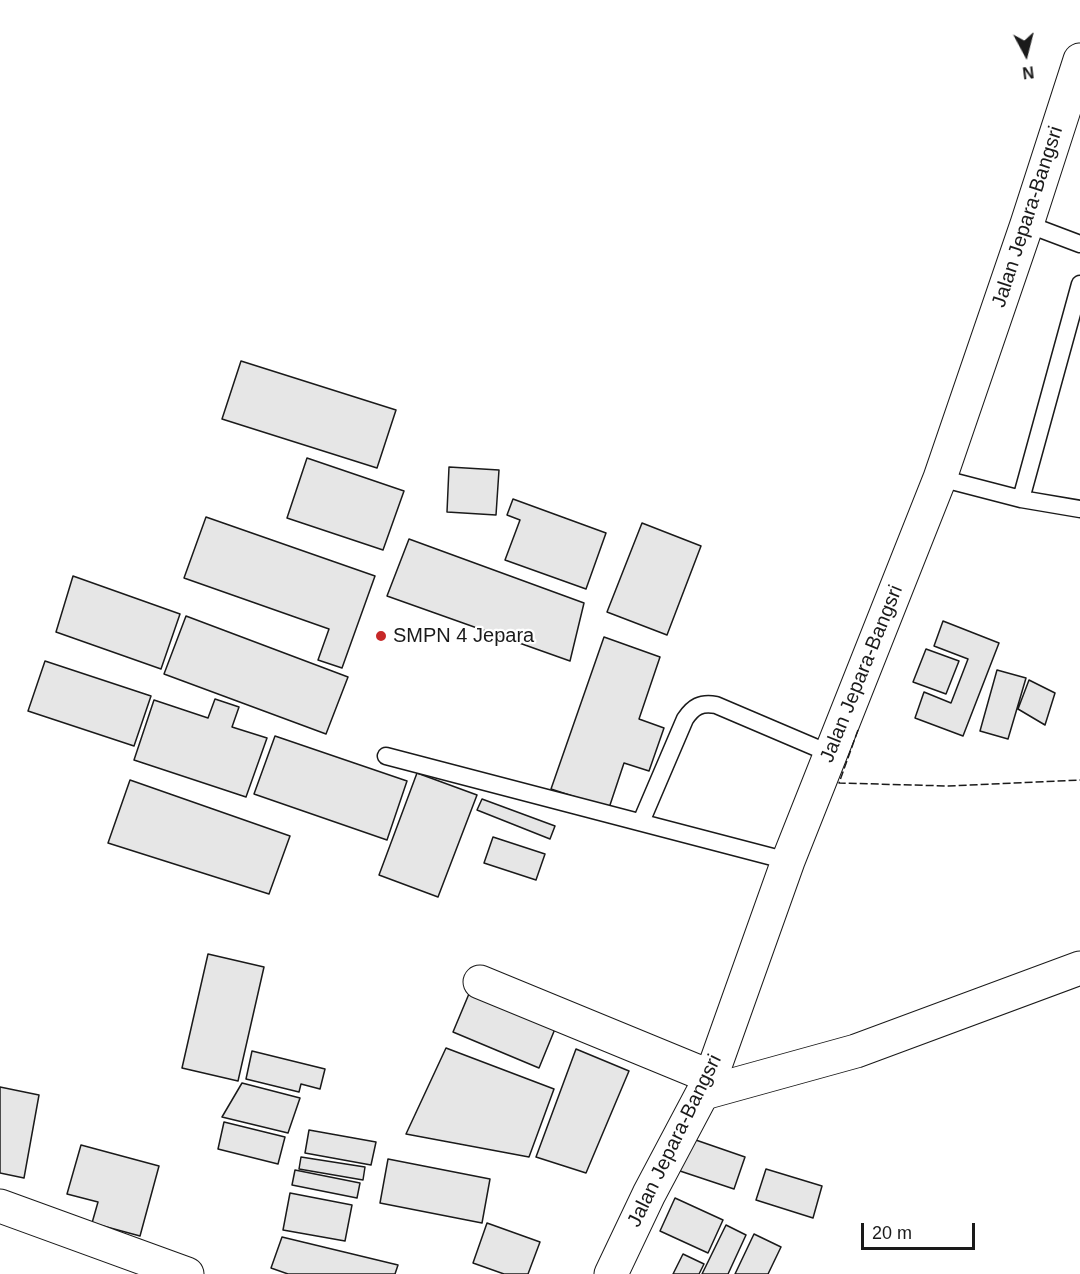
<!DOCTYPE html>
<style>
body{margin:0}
#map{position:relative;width:1080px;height:1274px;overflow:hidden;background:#fff;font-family:Arial,sans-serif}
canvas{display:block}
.north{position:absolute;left:996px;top:24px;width:60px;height:60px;-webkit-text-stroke:4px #fff;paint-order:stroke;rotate:173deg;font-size:16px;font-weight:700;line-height:24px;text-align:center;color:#1a1a1a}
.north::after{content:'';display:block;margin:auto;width:21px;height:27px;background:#1a1a1a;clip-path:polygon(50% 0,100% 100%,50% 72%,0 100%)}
.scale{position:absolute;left:861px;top:1223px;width:114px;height:27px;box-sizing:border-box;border:3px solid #1a1a1a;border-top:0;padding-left:8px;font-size:18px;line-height:21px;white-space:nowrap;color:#1a1a1a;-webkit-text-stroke:4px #fff;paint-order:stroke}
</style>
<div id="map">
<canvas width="1080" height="1274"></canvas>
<div class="north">N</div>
<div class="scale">20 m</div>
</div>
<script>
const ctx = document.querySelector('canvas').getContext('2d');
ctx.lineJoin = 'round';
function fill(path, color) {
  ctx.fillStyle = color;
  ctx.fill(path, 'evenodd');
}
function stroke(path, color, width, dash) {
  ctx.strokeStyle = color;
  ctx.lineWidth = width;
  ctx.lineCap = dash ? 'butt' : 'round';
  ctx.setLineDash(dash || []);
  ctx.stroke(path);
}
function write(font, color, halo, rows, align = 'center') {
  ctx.font = font + ' Arial,sans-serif';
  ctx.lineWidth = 4.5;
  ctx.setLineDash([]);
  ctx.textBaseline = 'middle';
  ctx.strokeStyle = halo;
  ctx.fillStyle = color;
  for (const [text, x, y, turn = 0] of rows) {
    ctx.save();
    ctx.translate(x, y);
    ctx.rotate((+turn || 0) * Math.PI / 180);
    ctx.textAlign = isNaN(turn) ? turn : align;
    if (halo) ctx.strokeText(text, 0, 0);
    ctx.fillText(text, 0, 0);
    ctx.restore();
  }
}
const building = new Path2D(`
 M241 361 396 410 377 468 222 419Z
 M307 458 404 491 383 550 287 518Z
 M449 467 499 470 496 515 447 512Z
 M513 499 606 533 586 589 505 560 520 520 507 515Z
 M206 517 375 576 342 668 318 660 329 629 184 578Z
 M642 523 701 546 667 635 607 612Z
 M409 539 584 603 570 661 387 596Z
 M73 576 180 614 161 669 56 632Z
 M186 616 348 677 326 734 164 674Z
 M943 621 999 643 963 736 915 718 924 692 951 703 968 659 934 646Z
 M604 637 660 657 639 719 664 728 649 771 624 763 609 808 551 789Z
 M926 649 959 661 946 694 913 682Z
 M45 661 151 696 134 746 28 711Z
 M997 670 1026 678 1008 739 980 731Z
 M1029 680 1055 693 1045 725 1018 709Z
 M215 699 239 707 232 727 267 738 246 797 134 760 154 700 208 718Z
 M275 736 407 781 387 840 254 794Z
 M417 773 477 795 438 897 379 875Z
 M130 780 290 836 269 894 108 843Z
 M482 799 555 826 550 839 477 810Z
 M493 837 545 854 536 880 484 863Z
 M208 954 264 967 238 1081 182 1068Z
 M471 989 557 1024 539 1068 453 1032Z
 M446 1048 554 1089 529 1157 406 1134Z
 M576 1049 629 1071 586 1173 536 1157Z
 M252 1051 325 1069 320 1089 301 1084 299 1092 246 1079Z
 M242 1083 300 1098 288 1133 222 1117Z
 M0 1087 39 1095 24 1178 0 1173Z
 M224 1122 285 1137 278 1164 218 1149Z
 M309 1130 376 1142 371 1165 305 1153Z
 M690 1138 745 1157 734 1189 671 1168Z
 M81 1145 159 1166 140 1236 92 1223 98 1202 67 1194Z
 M301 1157 365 1167 363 1180 299 1169Z
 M388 1159 490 1179 482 1223 380 1203Z
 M766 1169 822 1186 813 1218 756 1200Z
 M295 1170 360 1183 357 1198 292 1185Z
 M290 1193 352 1205 345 1241 283 1230Z
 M675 1198 723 1220 708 1253 660 1231Z
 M487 1223 540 1242 528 1274H504L473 1263Z
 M726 1225 746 1235 728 1274H702Z
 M754 1234 781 1247 768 1274H735Z
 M282 1237 398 1265 395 1274H288L271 1268Z
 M683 1254 704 1264 699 1274H673Z`);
const lane = new Path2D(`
 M1027 224 1080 244
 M940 478 1021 499 1080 509
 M1021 499 1080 284
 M386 756 788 861
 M641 822 685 719C693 707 701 702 716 705L831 754`);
const street = new Path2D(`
 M480 982 711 1077
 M704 1093 856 1051 1080 968
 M0 1206 187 1274`);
const primary = new Path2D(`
 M611 1274 649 1194 711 1077 788 861 940 478 1027 224 1080 60`);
const fence = new Path2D(`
 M858 730 839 783 948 786 1080 780`);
const markers = [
 [381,636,6,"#c62828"]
];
const streetNames = [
 ["Jalan Jepara-Bangsri",1028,217,-72],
 ["Jalan Jepara-Bangsri",862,674,-68],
 ["Jalan Jepara-Bangsri",675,1141,-64]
];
const poiNames = [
 ["SMPN 4 Jepara",393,636]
];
fill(building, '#e6e6e6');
stroke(building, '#1a1a1a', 1.5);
stroke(lane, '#1a1a1a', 19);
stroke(street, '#1a1a1a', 35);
stroke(primary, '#1a1a1a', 35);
stroke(lane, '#fff', 16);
stroke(street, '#fff', 33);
stroke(primary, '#fff', 33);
stroke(fence, '#1a1a1a', 1.5, [8, 3]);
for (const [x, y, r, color] of markers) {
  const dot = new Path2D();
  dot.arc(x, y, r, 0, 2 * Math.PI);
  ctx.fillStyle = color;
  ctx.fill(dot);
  stroke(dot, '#fff', 2);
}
write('20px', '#1a1a1a', '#fff', streetNames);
write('20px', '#1a1a1a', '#fff', poiNames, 'left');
</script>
